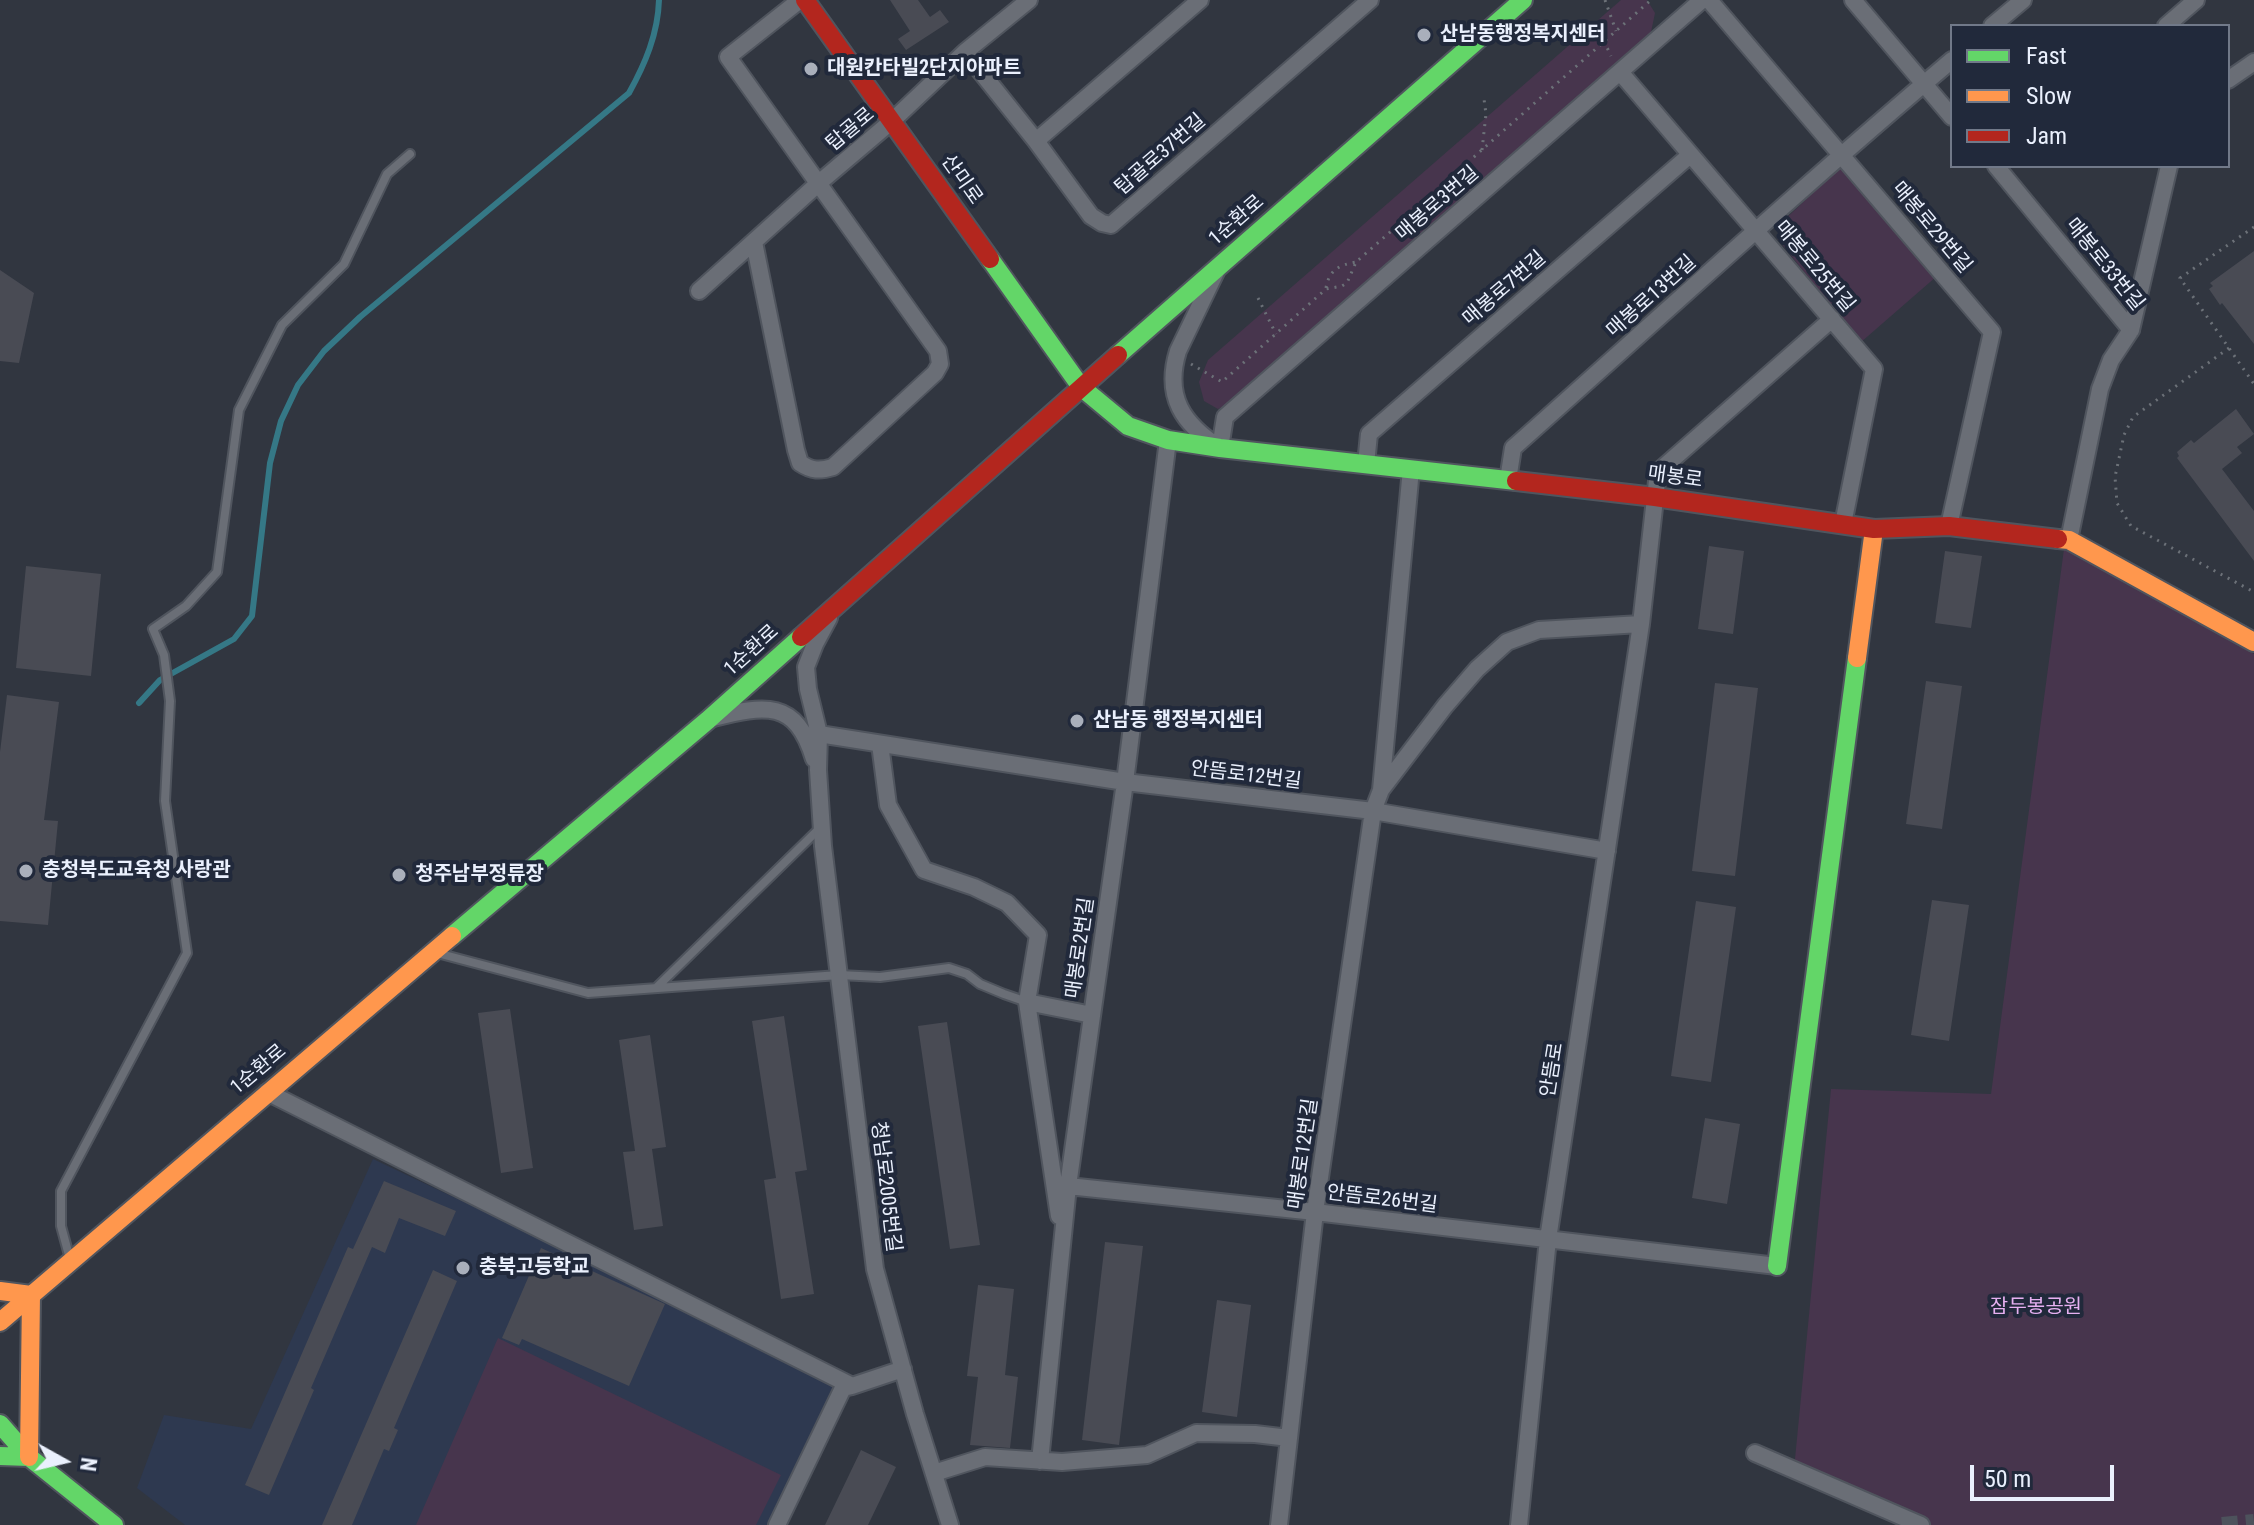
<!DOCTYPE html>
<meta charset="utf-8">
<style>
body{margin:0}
#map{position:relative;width:2254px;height:1525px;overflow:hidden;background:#313640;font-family:"Roboto Condensed",sans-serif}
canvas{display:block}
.legend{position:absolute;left:1950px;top:24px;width:280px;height:144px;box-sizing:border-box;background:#21293b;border:2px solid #717989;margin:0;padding:10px 14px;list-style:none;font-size:24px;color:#eaf0fd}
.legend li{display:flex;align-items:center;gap:16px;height:40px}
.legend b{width:40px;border:2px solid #717989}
.north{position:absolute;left:24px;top:1421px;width:80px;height:80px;-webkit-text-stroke:6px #21293b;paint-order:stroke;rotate:98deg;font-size:22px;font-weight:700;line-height:32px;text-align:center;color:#eaf0fd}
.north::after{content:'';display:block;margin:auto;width:28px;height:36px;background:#eaf0fd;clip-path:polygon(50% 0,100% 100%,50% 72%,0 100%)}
.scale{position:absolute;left:1970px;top:1465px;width:144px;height:36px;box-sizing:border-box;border:4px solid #eaf0fd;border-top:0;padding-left:10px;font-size:24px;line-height:28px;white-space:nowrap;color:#eaf0fd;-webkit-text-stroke:6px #21293b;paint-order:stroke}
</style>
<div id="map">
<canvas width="2254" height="1525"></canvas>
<ul class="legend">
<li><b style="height:10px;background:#63d668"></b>Fast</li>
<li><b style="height:10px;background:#ff974d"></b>Slow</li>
<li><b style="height:10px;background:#b3261e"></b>Jam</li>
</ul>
<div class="north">N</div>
<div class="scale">50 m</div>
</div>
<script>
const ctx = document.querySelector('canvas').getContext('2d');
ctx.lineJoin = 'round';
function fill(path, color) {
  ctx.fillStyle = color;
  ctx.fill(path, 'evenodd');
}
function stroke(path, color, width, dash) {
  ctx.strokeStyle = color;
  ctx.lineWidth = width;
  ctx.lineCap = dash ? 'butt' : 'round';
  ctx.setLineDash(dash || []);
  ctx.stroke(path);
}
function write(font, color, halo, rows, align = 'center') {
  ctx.font = font + ' "Roboto Condensed","Noto Sans KR",sans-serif';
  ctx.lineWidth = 8;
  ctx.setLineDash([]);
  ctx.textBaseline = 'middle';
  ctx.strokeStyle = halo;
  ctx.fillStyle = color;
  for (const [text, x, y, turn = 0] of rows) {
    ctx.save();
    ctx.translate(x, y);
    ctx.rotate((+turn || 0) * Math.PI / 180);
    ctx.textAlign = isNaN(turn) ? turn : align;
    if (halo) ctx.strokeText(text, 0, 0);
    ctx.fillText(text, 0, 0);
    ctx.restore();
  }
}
const built = new Path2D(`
 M373 1159 832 1376 837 1391 772 1525H185L137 1488 164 1415 251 1429Z`);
const green = new Path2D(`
 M1621 0H1647L1655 13 1650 37 1237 399 1218 409 1204 401 1199 382 1208 360Z
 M1838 169H1850L1937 276 1860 343 1778 239V226Z
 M2064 549 2254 654V1525H1903L1806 1482 1795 1459 1831 1089 1991 1094Z
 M498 1338 781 1475 756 1525H416Z`);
const stream = new Path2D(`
 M139 703 160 680 234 639 252 616 270 463 281 421 298 385 324 351 360 317 629 93C645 64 658 34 659 0`);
const building = new Path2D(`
 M890 0H918L930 17 940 10 949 22 906 50 898 39 910 31Z
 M2254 251V344L2222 303 2220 305 2209 289 2213 286 2210 283Z
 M0 270 34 293 19 363 0 361Z
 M2236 409 2254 434 2237 447 2242 453 2222 469 2254 511V561L2177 458 2179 456 2177 452 2191 440 2194 443Z
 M1709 546 1744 551 1733 634 1698 629Z
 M1945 551 1982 556 1971 628 1935 623Z
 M26 566 101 574 91 676 16 668Z
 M1926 681 1962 686 1942 829 1906 824Z
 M1715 683 1758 688 1735 876 1692 871Z
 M7 695 59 702 44 820 58 821 48 925 0 921V752Z
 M1932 900 1969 905 1949 1041 1911 1035Z
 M1696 901 1736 907 1711 1082 1671 1076Z
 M510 1009 533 1168 501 1173 478 1013Z
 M784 1016 807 1170 795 1172 814 1294 781 1299 764 1180 776 1178 752 1021Z
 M947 1022 980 1245 950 1249 918 1026Z
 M650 1035 666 1147 652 1149 663 1226 634 1230 623 1152 635 1151 619 1040Z
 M1705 1118 1740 1124 1727 1204 1692 1198Z
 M384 1181 456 1211 445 1236 399 1218 385 1253 372 1247 311 1388 314 1390 269 1495 245 1485 348 1247 353 1249Z
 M1105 1242 1143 1246 1119 1445 1082 1440Z
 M541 1248 665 1304 629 1386 522 1339 519 1345 502 1338Z
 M433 1270 457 1281 394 1428 398 1430 389 1451 384 1449 352 1525H322Z
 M978 1285 1014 1289 1005 1375 1018 1377 1010 1448 970 1445 978 1377 967 1376Z
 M1217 1300 1251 1305 1237 1417 1202 1412Z
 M861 1450 896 1467 868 1525H825Z`);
const streetTunnel = new Path2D(`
 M2222 1525 2254 1522`);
const path = new Path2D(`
 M1605 0 1616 31
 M1604 41 1611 56
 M1482 150 1486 114 1484 99
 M2254 227 2180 278 2254 384
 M1326 288C1329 270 1339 265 1356 262
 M1258 298 1276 334
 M2229 348 2133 417 2124 435 2115 477 2117 503 2131 526 2254 592
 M1191 364 1222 382 1326 289 1342 286 1347 283 1356 262 1413 212 1435 208 1441 199 1449 179 1651 0`);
const lane = new Path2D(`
 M437 953 588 993 839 975 880 977 949 968 967 974 980 984 1004 994 1027 1002
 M657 987 821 827
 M70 1259 61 1226V1191L187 953 165 801 170 701 164 655 153 629 186 606 217 572 239 410 282 325 344 264 387 174 410 154`);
const street = new Path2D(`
 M1709 0 1992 332 1949 526
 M1853 0 1952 117
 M1992 26 2023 0
 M2166 26 2196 0
 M965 52 1036 141 1091 216 1102 223 1111 225 1370 0
 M1620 72 1874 369 1843 524
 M2228 80 2254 62
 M1036 141 1200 0
 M1996 166 2131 330 2111 360 2100 389 2069 540
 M754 242 796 450 800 463C812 471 820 471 833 467L935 373 940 364 938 351 728 57 800 0
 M1216 272 1178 351C1164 397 1183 424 1220 448L1225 417 1702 0
 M699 291 820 182 892 121 965 52 1029 0
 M2131 330 2169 166
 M1366 464 1369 434 1690 155
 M1508 480 1513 448C1659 318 1803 186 1952 60
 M829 618 815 644 806 667 808 689 819 734 818 770 823 846 875 1269 915 1414 950 1525
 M713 718C765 705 796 699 814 759
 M819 734 1125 782 1373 811 1607 851
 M880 744 888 805 924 870 974 887 1007 903 1038 935 1027 1002 1059 1216
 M1381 790 1445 706 1477 669 1507 642 1539 630 1641 624
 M1027 1002 1092 1015
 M267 1092 852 1386 903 1369
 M1068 1186 1315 1212 1777 1266
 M1755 1453 1921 1525
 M1040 1461 1068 1186 1125 782 1168 440
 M934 1473 985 1457 1062 1462 1147 1455 1196 1433 1255 1434 1289 1438
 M777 1525 843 1388 852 1386
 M1279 1525 1315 1212 1373 811 1381 790 1411 469
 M1519 1525 1548 1239 1641 624 1658 472 1832 319`);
const fast = new Path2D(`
 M990 259 1081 387 1128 426 1168 440 1220 448 1516 481
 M1118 355 1523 0
 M452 936 708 720 801 637
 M1777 1266 1857 658
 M0 1424 29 1457 114 1525
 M0 1456 29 1457`);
const slow = new Path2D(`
 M2058 539 2069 540 2254 642
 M1857 658 1874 529
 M0 1291 31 1295
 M0 1322 452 936
 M29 1457 31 1295`);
const jam = new Path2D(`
 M805 0 990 259
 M1516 481 1655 497 1874 529 1949 526 2058 539
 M801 637 1118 355`);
const markers = [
 [1424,35,8,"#a9afbb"],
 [811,69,8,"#a9afbb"],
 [1077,721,8,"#a9afbb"],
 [26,871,8,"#a9afbb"],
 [399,875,8,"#a9afbb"],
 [463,1268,8,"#a9afbb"]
];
const poiNames = [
 ["산남동행정복지센터",1440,35],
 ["대원칸타빌2단지아파트",827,69],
 ["산남동 행정복지센터",1093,721],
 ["충청북도교육청 사랑관",42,871],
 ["청주남부정류장",415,875],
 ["충북고등학교",479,1268]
];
const streetNames = [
 ["탑골로",851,130,-40],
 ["탑골로37번길",1161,155,-41],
 ["산미로",961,180,55],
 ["매봉로3번길",1438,204,-41],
 ["1순환로",1237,221,-41],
 ["매봉로29번길",1931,228,50],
 ["매봉로33번길",2104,265,51],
 ["매봉로25번길",1814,267,50],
 ["매봉로7번길",1505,289,-41],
 ["매봉로13번길",1652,297,-42],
 ["매봉로",1675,478,8],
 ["1순환로",752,651,-42],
 ["안뜸로12번길",1246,776,7],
 ["매봉로2번길",1081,948,-82],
 ["1순환로",259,1070,-40],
 ["안뜸로",1553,1070,-81],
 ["매봉로12번길",1304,1154,-82],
 ["청남로2005번길",885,1187,83],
 ["안뜸로26번길",1382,1200,7]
];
const parkNames = [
 ["잠두봉공원",2036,1308]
];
fill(built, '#2e3950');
fill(green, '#47354d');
stroke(stream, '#357886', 6);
fill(building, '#494b54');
stroke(streetTunnel, '#4d525c', 16, [16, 8]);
stroke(lane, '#50555e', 12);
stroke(street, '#50555e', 20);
stroke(fast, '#50555e', 22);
stroke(slow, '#50555e', 22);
stroke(jam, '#50555e', 22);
stroke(path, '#6c7178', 3, [2, 6]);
stroke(lane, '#6a6e76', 8);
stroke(street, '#6a6e76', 16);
stroke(fast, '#63d668', 18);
stroke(slow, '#ff974d', 18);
stroke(jam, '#b3261e', 18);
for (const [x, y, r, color] of markers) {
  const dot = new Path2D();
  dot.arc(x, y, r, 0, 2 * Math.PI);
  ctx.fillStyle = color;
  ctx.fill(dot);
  stroke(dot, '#21293b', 3);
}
write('bold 20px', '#eaf0fd', '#21293b', poiNames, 'left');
write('20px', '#eaf0fd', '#21293b', streetNames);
write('20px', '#e6b0f1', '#21293b', parkNames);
</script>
